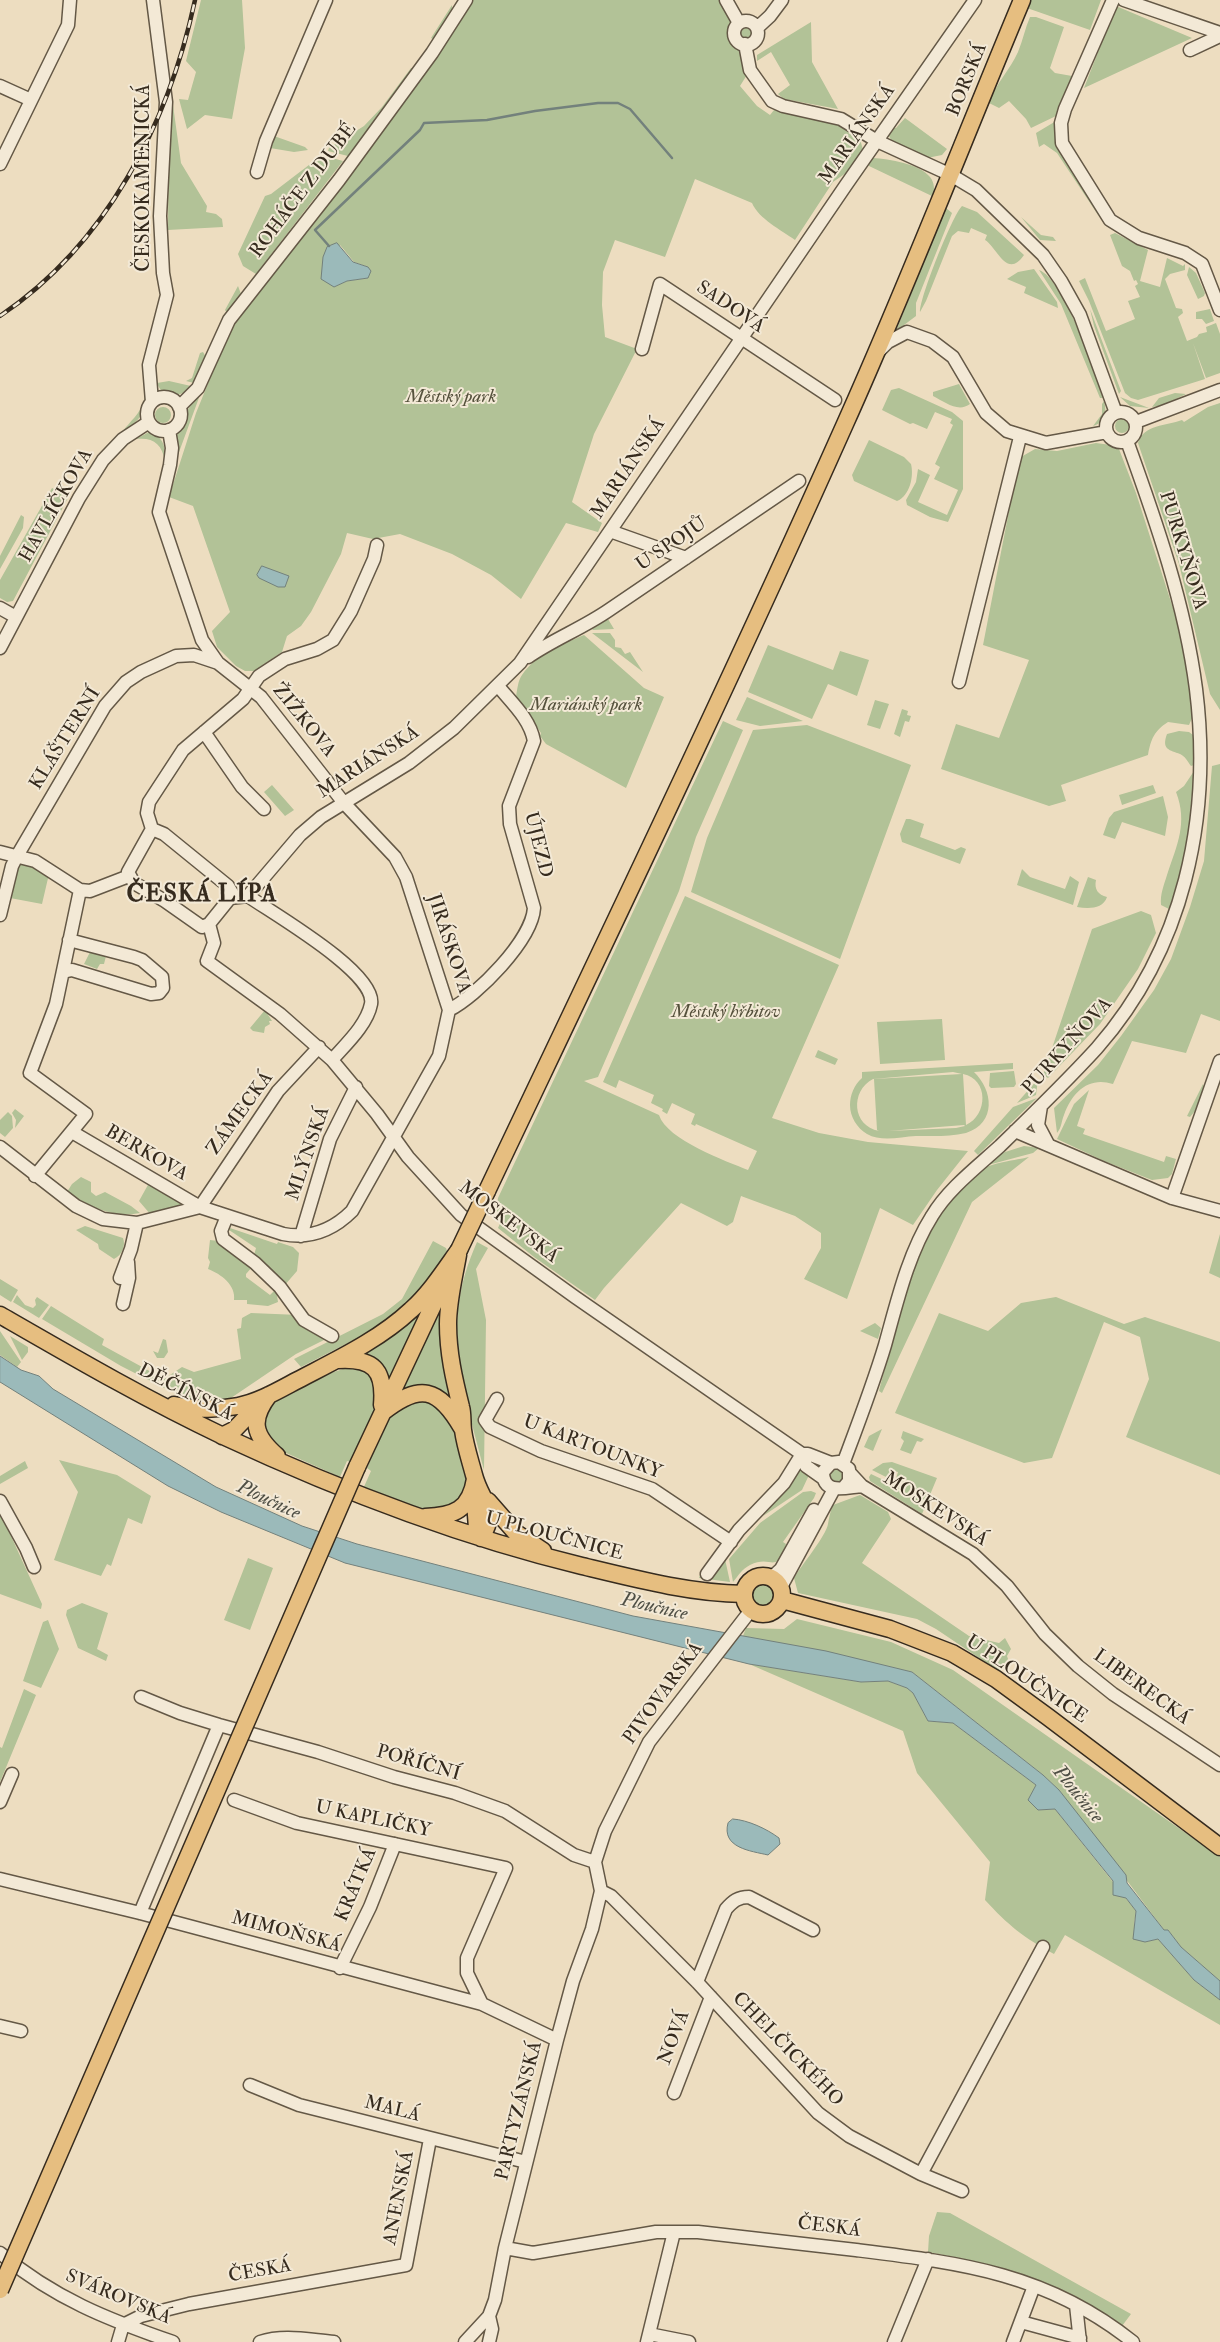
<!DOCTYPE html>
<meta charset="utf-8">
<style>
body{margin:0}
canvas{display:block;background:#edddc0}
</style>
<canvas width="1220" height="2342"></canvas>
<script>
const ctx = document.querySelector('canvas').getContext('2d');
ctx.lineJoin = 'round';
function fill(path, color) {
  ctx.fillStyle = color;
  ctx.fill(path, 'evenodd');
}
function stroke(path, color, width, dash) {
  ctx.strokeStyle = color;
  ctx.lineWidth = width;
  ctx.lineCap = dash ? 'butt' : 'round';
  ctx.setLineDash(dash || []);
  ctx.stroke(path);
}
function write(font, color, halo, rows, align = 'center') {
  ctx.font = font + ' "IM FELL Double Pica",serif';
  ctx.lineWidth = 4;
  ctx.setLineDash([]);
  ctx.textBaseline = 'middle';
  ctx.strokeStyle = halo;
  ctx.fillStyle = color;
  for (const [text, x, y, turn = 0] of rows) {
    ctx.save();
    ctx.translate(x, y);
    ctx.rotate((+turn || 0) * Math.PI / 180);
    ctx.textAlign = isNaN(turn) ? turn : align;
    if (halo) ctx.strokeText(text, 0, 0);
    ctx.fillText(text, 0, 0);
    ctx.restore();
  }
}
const green = new Path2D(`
 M201 0H242L245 48 232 119 205 115 187 129 179 99 188 100 196 72 186 61Z
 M473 0H724L739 23C732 33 734 40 745 44L750 70 740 86 757 106 770 115 774 110 832 122 860 139 863 150 846 173 833 182 795 240C781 230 759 219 752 203L695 179 665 257 615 240 603 272 602 305 605 337 637 349 594 434 572 502 602 523 598 532 566 523 521 599 491 575 452 554 400 534 373 539 347 533 341 554 311 612 301 626 287 636 282 652 254 671H245L236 666 217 647 212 631 230 612 193 506 169 497 196 413 229 332 435 58ZM340 245 354 262 368 267V278L347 281 334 287Z
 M1030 0H1101L1090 30 1027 8Z
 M452 5V12L435 40 431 38Z
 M1116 6 1192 38 1084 88Z
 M1030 17H1036L1064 27 1050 68 1055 73 1072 76 1056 116 1031 128 1026 119 1009 101 999 108 989 103C996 83 1010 70 1018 52 1023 40 1025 28 1030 17Z
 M811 22 812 62 838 109 784 99 778 94 790 85 771 52 757 61V55Z
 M740 33a6 6 0 1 1 12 0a6 6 0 1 1-12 0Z
 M411 68H413L386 108 348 156 328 151 329 148 364 126 382 107Z
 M169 104 173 105 181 163 207 206 206 212 216 214 222 219 223 227 168 230Z
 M905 118 947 149 942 155 927 158 893 144 888 134 893 127 896 128Z
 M1056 121V143L1100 218 1057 153 1044 144 1039 147 1036 133Z
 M274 136 305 147 308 150 294 152 270 148Z
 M322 155 343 161 256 274 243 266 238 254 265 196 271 194Z
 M873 158C889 159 920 164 930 177 935 183 934 190 934 197L869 166 868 164Z
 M962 206 977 212 1024 255C1007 280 997 247 985 240L987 235 971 228 969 233 958 231 952 236 926 301 920 312C920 297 952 216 962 206Z
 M946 208 952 213 916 303V316L896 331Z
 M1021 217 1041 235 1053 237 1056 241 1040 240Z
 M1115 233 1148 250 1140 281 1160 287 1167 258 1183 266 1185 264V270L1170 274 1165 279 1176 308 1182 309 1183 313 1178 317 1187 341 1197 337 1199 334 1207 332 1206 327 1216 323 1220 334V373L1206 378 1193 343 1205 379 1138 400 1131 398 1125 393 1089 301 1079 281 1085 278 1106 331 1135 319 1128 301 1140 297 1135 286 1138 284 1136 280 1134 281 1130 271 1122 266 1110 235Z
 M1189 267 1196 273 1205 293 1204 296 1198 299 1187 275Z
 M1034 269 1057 302 1058 308 1024 293 1026 287 1007 279 1018 272Z
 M1039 270C1064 279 1095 372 1103 398H1100L1061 304Z
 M238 286 241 294 227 313 225 310Z
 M1090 309 1121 391 1119 394 1094 326Z
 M1210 309 1214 321 1206 324 1202 319H1196V312Z
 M203 352 206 357 194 383 186 381 192 378 200 353Z
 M169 381 191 386C180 398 164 401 157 383Z
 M959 384 970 404C958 413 945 402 933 396V392Z
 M899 388 952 412 963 421V489L948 522 930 517 907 505 906 500 916 482 918 469 930 475 918 502 947 515 958 490 934 479 940 467 935 464 953 425 950 423 952 419 935 412 927 429 913 423 910 424 882 410 891 390Z
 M145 391C148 411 139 422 122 432 133 418 145 410 145 391Z
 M1175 393 1186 394 1164 405 1152 407 1159 398Z
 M200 395 175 463C176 431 178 418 200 395Z
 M1120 397 1149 408 1130 406Z
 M1104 401C1107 413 1106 422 1093 426L1102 414V404Z
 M1220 403V710L1210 694 1179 564 1138 443C1144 424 1166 426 1182 420L1184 422 1208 407Z
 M155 415a8 8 0 1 1 16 0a8 8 0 1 1-16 0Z
 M1115 426a7 7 0 1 1 14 0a7 7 0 1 1-14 0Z
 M149 432C164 437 166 447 165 461 162 444 153 437 136 439Z
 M869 440 904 457 911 464C914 476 910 496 897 501L854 481 852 475Z
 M1096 443 1111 445 1119 449 1136 493 1180 630 1194 698 1193 716 1189 725 1168 722C1154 731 1151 739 1148 755L1061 785 1066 801 1049 806 941 769 956 724 999 738 1029 660 983 645 1009 511 1003 507 1021 457 1035 449 1057 451Z
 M52 488 69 496 13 601 7 602 0 598V580Z
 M21 515 24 517 23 528 0 569V556Z
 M608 619 614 629 593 630 592 629Z
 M592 633H610L615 640V647L621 648 625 654 630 652 643 672Z
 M584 635 644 688 664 697 626 788 546 744 540 736 541 733 516 697C517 691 518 680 522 675 537 653 561 645 584 635Z
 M768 645 833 670 840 651 869 660 857 696 828 684 812 719 748 692Z
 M747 697 803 721 760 726 736 720Z
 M875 700 889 704 880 729 867 725Z
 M902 709 908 711 907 715 911 716 909 722 905 721 900 737 894 734Z
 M723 721 743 730 696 837 679 891 598 1077 584 1081 659 1115C667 1140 726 1161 748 1170L757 1151 696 1124 695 1126 691 1124 695 1114 672 1103 667 1114 662 1111 663 1109 651 1103 654 1095 619 1080 616 1088 603 1082 685 896 839 965 772 1118 819 1133 868 1142 968 1151 937 1190 913 1225 880 1208 847 1299 804 1279 821 1248V1233L795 1216 741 1196 733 1222 727 1226 681 1203 604 1288 595 1300 534 1257 498 1228 506 1210 496 1212 498 1198Z
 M807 725 911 765 840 959 691 892 707 838 753 730Z
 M1179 731 1189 732 1193 735 1194 765 1191 766C1188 762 1185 756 1180 754 1170 750 1161 750 1167 734Z
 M1220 764V1021L1201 1014 1186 1053 1132 1041 1113 1084C1089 1076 1072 1092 1064 1115 1061 1122 1062 1127 1057 1133L1054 1108 1098 1065 1121 1036 1154 990 1171 959 1190 907 1204 861 1212 766Z
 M1194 771 1187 851 1171 910 1161 905C1160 894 1164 885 1167 875 1177 845 1188 823 1176 792L1184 786Z
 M272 785 294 810 285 816 264 792Z
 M1153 785 1156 793 1122 805 1119 795Z
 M1163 796 1168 817 1165 836 1122 822 1115 839 1103 835 1109 818 1114 812Z
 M906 819H910L924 824 920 837 955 850 961 847 966 849 960 864 902 842 900 834Z
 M21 861 49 874 42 904 10 898 15 870Z
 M1022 869 1030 877 1065 889 1070 876 1079 882 1073 905 1017 885Z
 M1088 877 1096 880C1094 889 1098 895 1107 897 1103 909 1089 909 1077 907Z
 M1141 911 1151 915 1156 933 1138 969 1100 1024 1048 1078 1043 1075 1092 929Z
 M91 950 106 956 104 964H100L97 969 84 964Z
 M265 1010 272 1021H269L270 1024 265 1027 264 1033 253 1031 250 1028Z
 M942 1019 945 1060 880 1064 877 1022Z
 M818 1050 838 1059 835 1065 815 1057Z
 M1013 1063V1069L974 1072C993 1090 997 1123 966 1133 950 1137 932 1136 916 1136 900 1137 881 1142 867 1134 857 1128 850 1117 850 1105 850 1095 854 1085 862 1078V1072ZM953 1072 962 1074 874 1079 877 1130 879 1131C852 1126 850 1091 873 1079ZM963 1074C989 1079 988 1115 966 1125ZM965 1126 956 1128 888 1131 964 1125Z
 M1014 1071 1016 1084 1014 1087 991 1088 989 1086 990 1073Z
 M1038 1079 1036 1095 1017 1103Z
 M1203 1084 1204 1087 1195 1111 1190 1117 1187 1116Z
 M1089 1090 1077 1126 1085 1129 1083 1134 1164 1162 1166 1156 1176 1159 1172 1174 1168 1178 1152 1180 1104 1161 1057 1139 1074 1104Z
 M1037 1098 978 1155 974 1151 1013 1107Z
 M15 1109 24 1116 15 1128 16 1120 12 1113Z
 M8 1112 12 1116 13 1128 5 1137 0 1133V1120Z
 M1024 1146 1039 1148 1033 1153 988 1165 1002 1153Z
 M1029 1157 972 1202 882 1393 879 1391C900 1318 916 1218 981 1170 990 1163 1017 1160 1029 1157Z
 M81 1177 91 1182V1192L96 1196 105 1192 131 1206 140 1213C112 1218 90 1207 67 1192L72 1184Z
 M149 1183 181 1200V1205L176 1209 151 1215 139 1201Z
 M85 1226 123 1238C126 1246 122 1255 114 1259L99 1249 98 1244 76 1230Z
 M230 1228 277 1244 278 1242 293 1247 299 1253 297 1271 284 1286 254 1255 256 1248 229 1230Z
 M1220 1234V1278L1209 1273Z
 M210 1240 226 1242 253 1266 246 1274V1277L270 1295 276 1289 278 1302 268 1306 247 1304V1300H234C236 1285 221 1274 208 1269L210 1262 208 1258Z
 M433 1241 446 1248 447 1251 417 1297 379 1327 301 1367 294 1359 383 1314 402 1299Z
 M477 1242 488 1248 476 1269 486 1320 484 1470C463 1385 439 1327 477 1242Z
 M451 1276 458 1415 449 1401 398 1394Z
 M0 1279 18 1290 11 1302 0 1295Z
 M437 1286 386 1384 363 1355Z
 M17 1295 25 1305 33 1308 36 1305 35 1300 37 1297 49 1305 39 1318 13 1302Z
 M1056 1297 1124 1324 1145 1317 1220 1342V1475L1126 1437 1149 1379 1140 1337 1104 1322 1052 1458 1024 1463 895 1413 939 1313 988 1331 1021 1303Z
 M51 1306 104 1339 102 1345 164 1379 182 1367 194 1372 241 1359 237 1329 241 1328 242 1318 251 1313 299 1315 332 1336 296 1354 228 1400 208 1403 188 1400 121 1366 42 1319Z
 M875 1323 881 1328 878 1339 860 1331Z
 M0 1331 21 1362 17 1367 0 1355Z
 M10 1336 28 1347V1352L22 1360Z
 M163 1339 166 1340 168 1352 164 1358H157L153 1351 158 1353Z
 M356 1366 373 1374 375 1410 353 1463 347 1461 340 1477 275 1448 261 1432C262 1425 262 1415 266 1409 277 1394 337 1368 356 1366Z
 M410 1401H431L452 1423 459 1446 468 1484 465 1495 451 1509 422 1510 363 1489 371 1471 367 1468 389 1417Z
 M882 1429 873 1451 864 1447 869 1436Z
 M903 1431 924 1439 921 1442 917 1441 911 1454 900 1450 904 1441 901 1438Z
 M59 1460 117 1475 151 1496 142 1524 128 1518 111 1566 107 1564 101 1576 54 1560 78 1492Z
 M25 1461 28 1468 0 1484V1476Z
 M892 1462 937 1478 922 1514 870 1481 869 1477 871 1474 894 1485 898 1472 894 1471 890 1479 872 1470 883 1463Z
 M799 1467 809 1475 802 1490 763 1516 789 1486Z
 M830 1476a7 7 0 1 1 14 0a7 7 0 1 1-14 0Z
 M811 1491 816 1493 814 1498 783 1542 786 1544C776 1576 772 1554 750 1565 742 1569 738 1576 733 1582L729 1559 760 1523 803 1492Z
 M860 1495 888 1512 891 1519 862 1563 969 1636 999 1643 1005 1638 1011 1649 1007 1656 1008 1659 1000 1672 936 1629 917 1619 798 1593 794 1578C801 1566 826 1536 828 1524 829 1518 830 1512 833 1505Z
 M0 1512 42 1604 41 1609 0 1594Z
 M248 1558 273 1568 250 1630 224 1620Z
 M725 1559 730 1582 699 1578 701 1572 710 1578Z
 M750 1595a13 13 0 1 1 26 0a13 13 0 1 1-26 0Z
 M82 1603 108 1613 97 1649 108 1655 106 1661 78 1648 66 1615 67 1610Z
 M797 1619 891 1642 953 1670 1220 1857V1981L1181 1947 1168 1930H1164L1059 1790 1043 1775 912 1672 743 1636 746 1628 784 1629Z
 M48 1620 59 1649 41 1688 23 1681 43 1622Z
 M749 1664 861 1682 888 1681 907 1688 913 1693 928 1721 953 1723 1036 1785 1029 1800 1038 1810 1055 1809 1136 1911 1134 1925 1145 1942 1158 1939 1194 1980 1220 2000V2025L1065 1935 1054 1954C1024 1938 1008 1925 985 1900L990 1862 917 1773 903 1731Z
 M24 1689 36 1695 0 1782V1747L2 1748Z
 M937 2212 950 2213 1131 2314 1122 2326 1016 2273 959 2258 928 2252 929 2236Z`);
const water = new Path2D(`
 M337 243 353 262 368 267 371 271 368 278 347 281 334 287 321 279 323 257 327 247Z
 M262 566 289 576 285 587H278L259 578 257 575Z
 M0 1356 21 1370 39 1376 53 1389 216 1487 302 1526 357 1544 633 1616 826 1651 912 1672 1043 1775 1059 1790 1126 1875 1127 1883 1164 1930H1168L1181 1947 1220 1981V2000L1194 1980 1158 1939 1145 1942 1133 1939 1136 1911 1126 1898 1113 1895V1881L1055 1809 1038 1810 1028 1800 1036 1785 953 1723 928 1721 913 1693 907 1688 888 1681 861 1682 749 1664 345 1563 221 1512 168 1486 0 1382Z
 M733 1819C748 1820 767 1829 779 1838L780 1844 768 1855C751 1851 721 1848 728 1823Z`);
const stream = new Path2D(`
 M329 246 315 230 420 130 424 123 487 120 535 111 598 103H618L630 109 672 158`);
const minor = new Path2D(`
 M726 0 739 23
 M1113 0 1065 109 1061 123 1062 143 1110 220 1139 238 1185 253 1202 264 1220 310
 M1124 0 1220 33
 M734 33a12 12 0 1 1 24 0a12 12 0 1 1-24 0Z
 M757 28 770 16 782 0
 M745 44 750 70 772 101 783 106 841 119 877 141 951 175 976 190 1043 255 1061 281 1080 315 1116 413
 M1190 50 1220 36
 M0 86 31 100
 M0 164 68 25 70 0
 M257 172 266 141 326 0
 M642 349 660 284 835 400
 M878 352 888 342 907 332 932 341 953 357 986 413 1007 431 1046 443 1107 432
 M147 414a17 17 0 1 1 34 0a17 17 0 1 1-34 0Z
 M152 402 149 365 167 295 163 273 160 216 166 102 153 0
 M179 407 198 388 229 320 339 180 432 53 466 0
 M1106 427a15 15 0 1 1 30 0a15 15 0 1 1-30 0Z
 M1136 422 1220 390
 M610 531 686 558
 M0 608 16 617
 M0 648 79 498 103 460 123 439 149 422
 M528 657C554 639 583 628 609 610L799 481
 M959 682 1020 437
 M204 732 242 787 264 809
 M152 829 147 813 149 802 183 750 243 699 259 676 285 659 317 649 333 640 351 611 374 559 377 545
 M0 852 35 861 80 890 90 891 129 876
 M234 896 228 886 164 834 152 829 128 872 134 883 165 901 202 927 209 924 230 898 248 896
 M248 896 300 835 321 817 409 763 454 728 520 663 846 185 975 0
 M248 896C272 913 377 973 371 1004 367 1025 345 1045 332 1060
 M0 915 12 866 17 856 105 706 126 682 141 672 176 656 194 655 218 663
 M209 924 214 943 207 961 280 1014 332 1060 377 1114 408 1157 461 1215 575 1297 802 1454
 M63 972 72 970 151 994 159 993 163 988 162 977 142 960 134 957 69 940
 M449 1010C477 996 532 940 534 908L510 824 509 806 534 741C530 719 512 703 498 686
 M1041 1106 1038 1125 1048 1144
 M1015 1131 1172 1198 1220 1211
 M72 1132 200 1207 278 1091 319 1047
 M0 1147 76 1206 103 1219 137 1223 200 1207 283 1234C310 1239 333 1230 352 1211L439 1056 449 1010 406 877 395 857 344 803 261 697 218 663 202 640 159 512 170 465 172 448 169 430
 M35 1176 86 1114 30 1073 56 1004 80 890
 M1172 1198 1220 1061
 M227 1216 221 1231 223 1239 255 1263 280 1287 304 1320 332 1336
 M301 1236 330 1139 356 1087
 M120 1278 131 1249 137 1223
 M123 1304 129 1278 128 1262
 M497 1399 485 1420 490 1427 541 1451 652 1489 731 1542
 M802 1454 806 1466 823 1478
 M802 1454H808L831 1463
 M843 1464C858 1424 873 1385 885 1345 897 1302 908 1254 932 1216 948 1189 977 1167 1000 1146 1033 1114 1066 1082 1097 1048 1184 949 1212 818 1196 689 1185 604 1156 521 1127 441
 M850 1473 862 1486 973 1554 1007 1586 1045 1634 1078 1666 1113 1694 1220 1765
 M844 1487 849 1481V1469L839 1462 831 1463 823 1472C823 1496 847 1487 862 1486
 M0 1501 26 1548 34 1567
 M707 1574 739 1530 784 1483 802 1454
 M771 1578 781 1569 814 1510
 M781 1587 834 1489
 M141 1697 180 1713 219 1725 318 1752 394 1777 455 1793 505 1811 574 1855 595 1862
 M234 1800 297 1823 506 1868 467 1958V1973L482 2004
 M0 1802 12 1774
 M0 1879 140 1913 482 2004 557 2040
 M601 1891 611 1896 697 1982 818 2113 849 2136 921 2174 962 2191
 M140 1913 219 1725
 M340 1968 370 1907 395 1844
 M697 1982 726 1909C733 1901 738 1897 749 1897L813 1930
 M0 2026 21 2031
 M250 2085 299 2105 526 2162
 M674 2093 711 1997
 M921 2174 1043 1947
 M505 2248 533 2253 656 2232H698C751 2238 803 2244 856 2250 961 2263 1047 2273 1133 2342
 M0 2253C53 2298 109 2320 173 2342
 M1076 2305 1080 2342
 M1021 2322 1080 2338
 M123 2325 141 2316 189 2304 406 2265 430 2139
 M649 2334 689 2342
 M118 2342 123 2325
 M260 2342C284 2334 309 2340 334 2342
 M465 2342 489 2316
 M489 2342 492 2329 489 2316 495 2300 505 2248 557 2040 573 1981 592 1929 601 1891 595 1862 605 1831 649 1742 751 1610
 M647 2342 674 2232
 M894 2342 928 2259
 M1013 2342 1034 2286`);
const major = new Path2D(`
 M487 1191C608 936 730 682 845 424 908 284 963 141 1022 0
 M458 1255C454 1278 448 1301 448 1324 448 1353 454 1379 461 1407 463 1414 462 1422 463 1430 465 1445 470 1460 474 1475 481 1502 499 1509 481 1538
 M0 1315C73 1357 147 1400 223 1436 339 1490 458 1536 582 1566 636 1579 689 1593 744 1594
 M338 1360C373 1358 385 1369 382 1405
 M269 1395C250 1420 253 1435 277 1456
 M174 1405C196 1410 216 1410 238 1406 259 1402 279 1390 298 1380 336 1360 379 1340 411 1310 430 1293 444 1271 459 1250
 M383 1412C420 1383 438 1387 462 1428
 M222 1436 234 1430 260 1403
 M357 1467 443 1284
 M474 1489 477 1528 481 1538
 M488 1501 516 1533 543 1551
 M425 1517C454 1516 470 1510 475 1479
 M744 1595a19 19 0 1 1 38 0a19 19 0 1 1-38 0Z
 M782 1600 890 1629 952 1653 996 1679 1048 1717 1220 1847`);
const rail = new Path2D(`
 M0 316C107 244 169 122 195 0`);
const majorBridge = new Path2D(`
 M459 1250 487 1191
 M0 2290 357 1467`);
const streetNames = [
 ["BORSKÁ",968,80,-68],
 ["MARIÁNSKÁ",858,135,-55],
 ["ČESKOKAMENICKÁ",145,178,-90],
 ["ROHÁČE Z DUBÉ",304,191,-53],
 ["SADOVÁ",730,308,34],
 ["MARIÁNSKÁ",629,469,-56],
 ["HAVLÍČKOVA",57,506,-60],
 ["U SPOJŮ",672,545,-34],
 ["PURKYŇOVA",1182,551,73],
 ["ŽIŽKOVA",303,721,51],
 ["KLÁŠTERNÍ",66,739,-58],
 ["MARIÁNSKÁ",369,763,-33],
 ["ÚJEZD",537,845,76],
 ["JIRÁSKOVA",448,944,72],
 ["PURKYŇOVA",1068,1047,-48],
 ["ZÁMECKÁ",241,1114,-54],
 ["BERKOVA",146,1154,30],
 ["MLÝNSKÁ",309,1154,-71],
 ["MOSKEVSKÁ",508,1223,38],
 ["DĚČÍNSKÁ",185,1393,27],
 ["U KARTOUNKY",592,1448,21],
 ["MOSKEVSKÁ",935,1510,33],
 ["U PLOUČNICE",554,1537,15],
 ["U PLOUČNICE",1026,1680,34],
 ["LIBERECKÁ",1141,1688,36],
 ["PIVOVARSKÁ",664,1694,-54],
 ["POŘÍČNÍ",418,1764,16],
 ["U KAPLIČKY",373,1820,12],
 ["KRÁTKÁ",357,1885,-67],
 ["MIMOŇSKÁ",286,1933,15],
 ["NOVÁ",675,2038,-69],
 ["CHELČICKÉHO",787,2050,46],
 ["MALÁ",392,2110,14],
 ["PARTYZÁNSKÁ",520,2111,-76],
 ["ANENSKÁ",400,2198,-79],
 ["ČESKÁ",829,2228,7],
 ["ČESKÁ",260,2272,-10],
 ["SVÁROVSKÁ",118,2298,23]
];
const parkNames = [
 ["Městský park",451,398],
 ["Mariánský park",586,706],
 ["Městský hřbitov",726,1013]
];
const waterNames = [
 ["Ploučnice",268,1501,25],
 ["Ploučnice",654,1608,13],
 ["Ploučnice",1077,1795,51]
];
const districtNames = [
 ["ČESKÁ LÍPA",202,896]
];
fill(green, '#b2c297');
fill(water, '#9bbaba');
stroke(water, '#73817c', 1);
stroke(stream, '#73817c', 2.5);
stroke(minor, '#645846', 15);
stroke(major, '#362b1e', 19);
stroke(minor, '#f3e9d6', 12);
stroke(major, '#e6be80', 16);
stroke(rail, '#362b1e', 4.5);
stroke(rail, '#f3e9d6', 2.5, [8]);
stroke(majorBridge, '#362b1e', 19, []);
stroke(majorBridge, '#e6be80', 16);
write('19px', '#362b1e', '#f3e9d6', streetNames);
write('italic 19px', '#55513c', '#f3e9d6', parkNames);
write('italic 20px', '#4f4f45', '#f3e9d6', waterNames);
ctx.letterSpacing = '1px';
write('bold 24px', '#362b1e', '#f3e9d6', districtNames);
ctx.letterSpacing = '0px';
</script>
